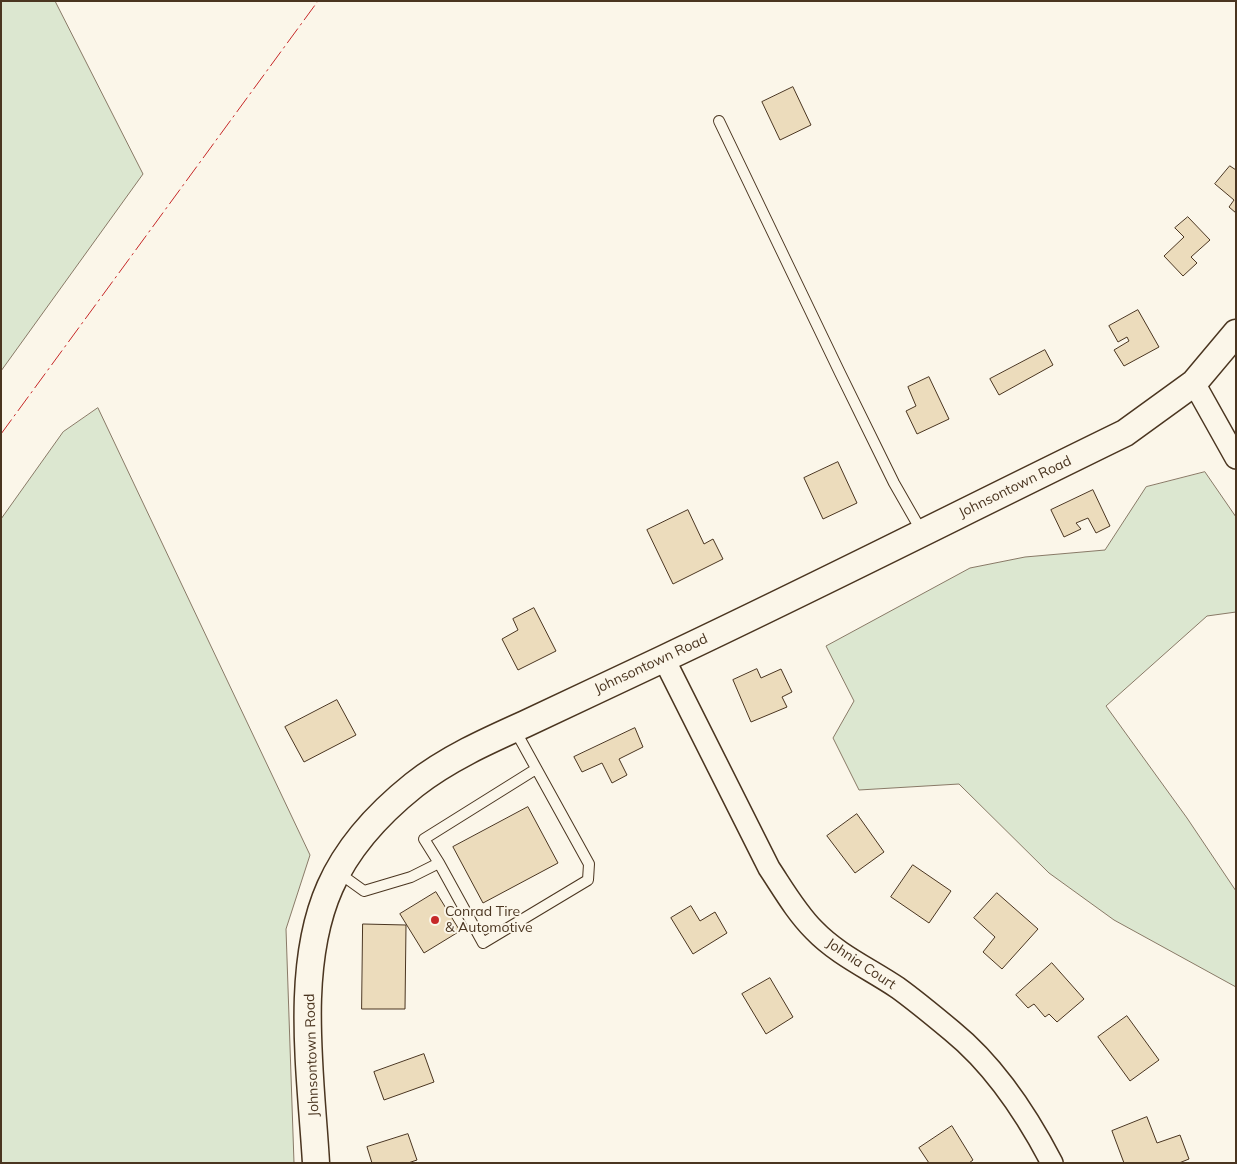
<!DOCTYPE html>
<style>
body{margin:0}
#map{position:relative;width:1237px;height:1164px;overflow:hidden;background:#fbf6e9;font-family:Mulish,sans-serif}
canvas{display:block}
.frame{position:absolute;inset:0;border:2px solid #4a3520;pointer-events:none}
</style>
<div id="map">
<canvas width="1237" height="1164"></canvas>
<div class="frame"></div>
</div>
<script>
const ctx = document.querySelector('canvas').getContext('2d');
ctx.lineJoin = 'round';
function fill(path, color) {
  ctx.fillStyle = color;
  ctx.fill(path, 'evenodd');
}
function stroke(path, color, width, dash) {
  ctx.strokeStyle = color;
  ctx.lineWidth = width;
  ctx.lineCap = dash ? 'butt' : 'round';
  ctx.setLineDash(dash || []);
  ctx.stroke(path);
}
function write(font, color, halo, rows, align = 'center') {
  ctx.font = font + ' Mulish,sans-serif';
  ctx.lineWidth = 4;
  ctx.setLineDash([]);
  ctx.textBaseline = 'middle';
  ctx.strokeStyle = halo;
  ctx.fillStyle = color;
  for (const [text, x, y, turn = 0] of rows) {
    ctx.save();
    ctx.translate(x, y);
    ctx.rotate((+turn || 0) * Math.PI / 180);
    ctx.textAlign = isNaN(turn) ? turn : align;
    if (halo) ctx.strokeText(text, 0, 0);
    ctx.fillText(text, 0, 0);
    ctx.restore();
  }
}
const green = new Path2D(`
 M1 1H55L143 174 1 371Z
 M98 408 310 855 286 929 294 1163H1V519L63 432Z
 M1205 472 1236 517V612L1207 616 1106 706 1187 818 1236 891V987L1114 920 1049 873 959 784 859 790 833 738 854 701 826 646 970 568 1025 557 1105 550 1146 487Z`);
const building = new Path2D(`
 M793 87 811 125 780 140 762 102Z
 M1230 166 1236 170V213L1229 207 1234 200 1215 184Z
 M1188 217 1210 240 1191 257 1197 263 1183 276 1164 256 1184 237 1175 228Z
 M1138 310 1159 347 1124 366 1114 350 1129 341 1127 337 1118 342 1109 326Z
 M1045 350 1053 365 999 395 990 379Z
 M929 377 949 419 917 434 906 411 916 406 908 387Z
 M838 462 857 503 823 519 804 478Z
 M1093 490 1110 526 1096 533 1088 518 1076 523 1081 529 1064 537 1051 510Z
 M688 510 704 544 713 539 723 559 673 584 647 530Z
 M534 608 556 651 518 670 502 639 518 630 513 619Z
 M757 669 761 678 781 669 792 692 782 697 787 707 751 722 733 680Z
 M337 700 356 735 304 762 285 727Z
 M635 728 643 747 619 759 627 775 612 783 602 763 582 772 574 757Z
 M528 807 558 863 483 903 453 847Z
 M857 814 884 852 855 873 827 836Z
 M913 865 951 891 929 923 891 897Z
 M436 892 460 931 424 953 400 914Z
 M997 893 1038 929 1002 969 983 952 995 937 974 918Z
 M691 906 700 921 715 912 727 933 693 954 671 918Z
 M363 924 406 925 405 1009H362Z
 M1052 963 1084 999 1057 1022 1049 1014 1045 1017 1034 1004 1028 1008 1016 995Z
 M770 978 793 1017 766 1034 742 994Z
 M1127 1016 1159 1060 1130 1081 1098 1037Z
 M424 1054 434 1082 384 1100 374 1072Z
 M1147 1117 1157 1143 1180 1135 1189 1159 1179 1163H1124L1112 1131Z
 M952 1126 973 1160 969 1163H929L919 1148Z
 M408 1134 417 1160 408 1163H372L367 1147Z`);
const service = new Path2D(`
 M719 121 840 373 894 483 922 532
 M439 863 424 839 536 769
 M339 873 364 891 411 877 439 863 483 943 588 880 589 864 515 730`);
const minor = new Path2D(`
 M1194 383 1236 458
 M664 659 769 868C783 889 796 912 814 930 838 955 870 969 898 988 916 1001 934 1016 952 1031 995 1066 1026 1113 1052 1163`);
const tertiary = new Path2D(`
 M316 1163C311 1076 294 968 330 887 348 846 379 813 414 785 447 759 487 741 525 724 571 702 617 681 663 659 818 586 971 508 1125 433L1194 383 1236 333`);
const power = new Path2D(`
 M1 434 318 1`);
const markers = [
 [435,920,5,"#c62828"]
];
const streetNames = [
 ["Johnsontown Road",1015,487,-26],
 ["Johnsontown Road",651,664,-25],
 ["Johnia Court",861,964,34],
 ["Johnsontown Road",312,1055,-92]
];
const poiNames = [
 ["Conrad Tire",445,912],
 ["& Automotive",445,928]
];
fill(green, '#dce7d0');
stroke(green, '#887966', 1);
fill(building, '#ecdcbc');
stroke(building, '#4a3520', 1);
stroke(service, '#4a3520', 12);
stroke(minor, '#4a3520', 24);
stroke(tertiary, '#4a3520', 29);
stroke(service, '#fbf6e9', 10);
stroke(minor, '#fbf6e9', 21);
stroke(tertiary, '#fbf6e9', 26);
stroke(power, '#c62828', 1, [18, 4, 2.5, 4]);
for (const [x, y, r, color] of markers) {
  const dot = new Path2D();
  dot.arc(x, y, r, 0, 2 * Math.PI);
  ctx.fillStyle = color;
  ctx.fill(dot);
  stroke(dot, '#fbf6e9', 2);
}
write('14px', '#4a3520', '#fbf6e9', streetNames);
write('14px', '#4a3520', '#fbf6e9', poiNames, 'left');
</script>
